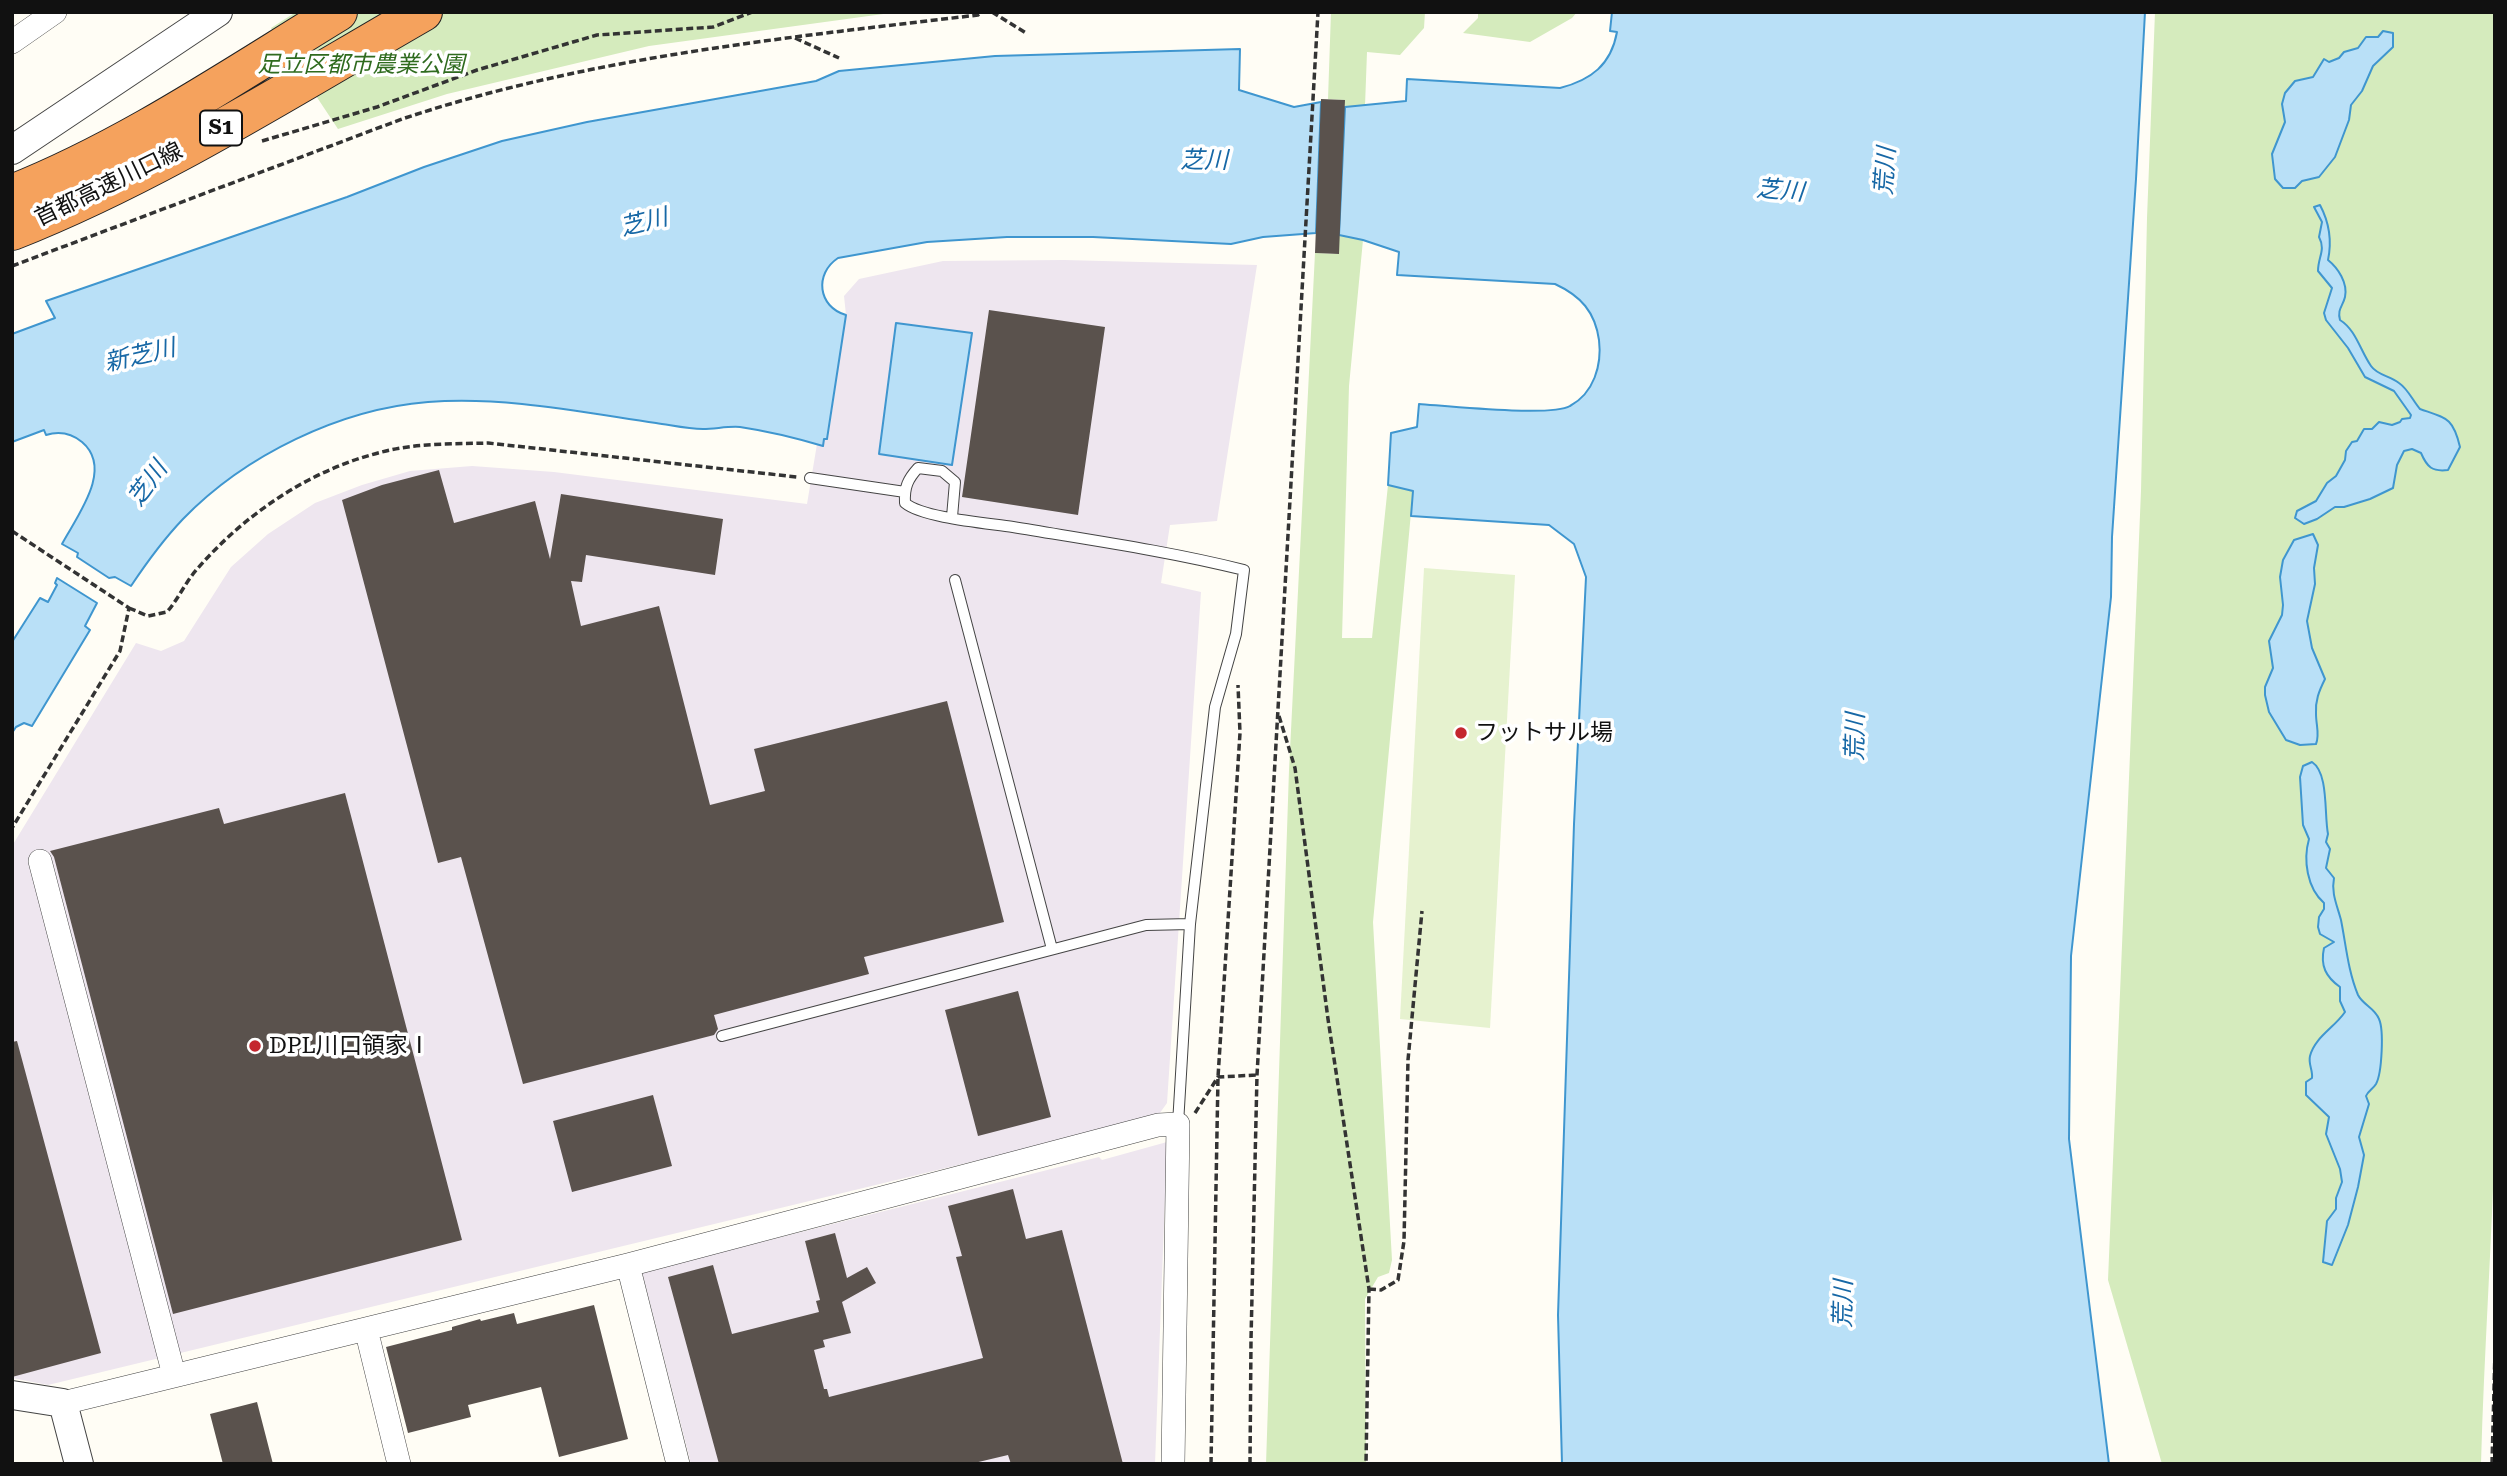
<!DOCTYPE html>
<meta charset="utf-8">
<style>
body{margin:0}
#map{position:relative;width:2507px;height:1476px;overflow:hidden;background:#fffdf5;font-family:"Roboto Serif",serif}
canvas{display:block}
.frame{position:absolute;inset:0;border:14px solid #111;pointer-events:none}
</style>
<div id="map">
<canvas width="2507" height="1476"></canvas>
<div class="frame"></div>
</div>
<script>
const ctx = document.querySelector('canvas').getContext('2d');
ctx.lineJoin = 'round';
function fill(path, color) {
  ctx.fillStyle = color;
  ctx.fill(path, 'evenodd');
}
function stroke(path, color, width, dash) {
  ctx.strokeStyle = color;
  ctx.lineWidth = width;
  ctx.lineCap = dash ? 'butt' : 'round';
  ctx.setLineDash(dash || []);
  ctx.stroke(path);
}
function write(font, color, halo, rows, align = 'center') {
  ctx.font = font + ' "Roboto Serif","Noto Sans JP",serif';
  ctx.lineWidth = 7;
  ctx.setLineDash([]);
  ctx.textBaseline = 'middle';
  ctx.strokeStyle = halo;
  ctx.fillStyle = color;
  for (const [text, x, y, turn = 0] of rows) {
    ctx.save();
    ctx.translate(x, y);
    ctx.rotate((+turn || 0) * Math.PI / 180);
    ctx.textAlign = isNaN(turn) ? turn : align;
    if (halo) ctx.strokeText(text, 0, 0);
    ctx.fillText(text, 0, 0);
    ctx.restore();
  }
}
const industrial = new Path2D(`
 M1064 260 1257 265 1217 521 1170 525 1161 583 1201 592 1167 1103 1157 1117 48 1385 12 1378V846L136 643 161 651 184 641 231 567 268 534 315 503 362 485 410 471 472 466 554 472 807 504 817 444 823 446 824 439H828L846 315 844 296 859 279 943 261Z
 M1167 1142 1155 1464H691L642 1272 1099 1157 1102 1160Z`);
const green = new Path2D(`
 M296 12H898L649 46 447 94 338 129 271 28Z
 M1331 12H1425L1424 28 1400 55 1367 52 1365 106 1345 107 1344 100 1328 99Z
 M1478 12H1577L1572 18 1530 42 1463 33 1478 18Z
 M2155 12H2495V1131C2492 1242 2484 1353 2481 1464H2162L2108 1280 2141 491 2147 218Z
 M1339 235 1363 240 1349 386 1342 638H1372L1388 485 1413 491 1373 922 1392 1260 1389 1273 1378 1277 1365 1299 1366 1464H1266L1289 770 1315 253 1338 254Z`);
const pitch = new Path2D(`
 M1424 568 1515 575 1490 1028 1400 1019Z`);
const water = new Path2D(`
 M1612 12H2145L2136 179 2112 537 2111 597 2071 956 2069 1139 2109 1464H1562L1558 1315 1574 824 1586 577 1574 544 1549 525 1411 516 1413 491 1388 485 1391 433 1417 427 1419 404C1447 406 1551 417 1570 406 1594 393 1602 365 1599 340 1595 312 1581 296 1555 284L1397 275 1399 252 1363 240 1339 235 1345 107 1406 101 1407 79 1560 88C1591 80 1611 65 1617 32L1610 31Z
 M2383 31 2393 33V47L2373 66 2362 91 2351 105 2349 120 2335 157 2319 177 2302 181 2295 188H2283L2275 179 2272 154 2285 122 2282 104 2285 93 2295 81 2313 77 2324 59 2329 62 2339 58 2344 52 2358 48 2366 37H2378Z
 M1240 49 1239 90 1294 107 1321 102 1316 233 1263 237 1231 244 1093 237H1007L927 242 838 258C814 274 818 307 846 315L827 439H824L823 446C796 438 767 431 740 427 728 426 715 429 703 429 687 429 671 425 656 423 581 412 503 396 428 402 340 409 245 455 183 519 163 540 147 562 131 586L115 577 109 578 77 557 78 553 62 544C77 516 114 469 82 442 71 433 59 431 46 435L44 430 12 442V334L55 318 46 301 347 197 424 167 502 141 587 122 816 81 839 71 995 56Z
 M2320 205C2329 222 2332 241 2328 260 2338 268 2348 283 2345 297 2343 306 2337 309 2340 320 2356 330 2360 350 2371 366 2377 375 2390 376 2399 383 2408 389 2413 401 2420 409 2446 418 2453 417 2460 447L2448 470C2432 472 2427 467 2421 453L2412 449 2404 451 2397 465 2393 488 2370 499 2344 507H2335L2317 519 2304 524 2295 518 2297 511 2316 501 2327 483 2336 476 2345 460 2346 451 2352 442 2357 441 2364 429H2372L2379 422 2392 425 2400 422 2402 419 2410 418 2411 415 2394 391 2365 377 2348 348 2326 320 2324 313 2332 288 2318 271C2318 257 2326 250 2319 237L2322 222 2314 207Z
 M896 323 972 333 952 465 879 454Z
 M2313 534 2318 545 2314 568 2315 584 2307 621 2312 648 2325 679C2319 691 2315 701 2316 714 2316 725 2320 735 2316 744L2300 745 2286 740 2269 712 2265 695V687L2273 668 2269 641 2282 615 2283 605 2280 577 2283 560 2294 540Z
 M57 578 97 603 85 626 90 630 32 726 24 723 16 727 12 733V642L40 598 48 602 57 585 55 583Z
 M2312 762C2329 773 2324 815 2328 834L2326 842 2330 849 2326 868 2334 878C2331 893 2337 905 2341 920 2346 945 2348 971 2358 995 2363 1005 2375 1008 2379 1019 2384 1030 2382 1073 2376 1084 2373 1089 2368 1091 2366 1096L2369 1104 2359 1137 2364 1155 2358 1187 2348 1225 2332 1265 2323 1262 2327 1221 2336 1209V1198L2342 1182 2340 1169 2326 1134 2329 1117 2306 1095V1082L2312 1078C2313 1070 2308 1064 2310 1056 2315 1037 2334 1028 2345 1012L2340 1001V987C2326 977 2320 966 2324 948L2334 942 2320 934 2318 927 2319 917 2324 909V903C2307 888 2303 860 2309 839L2303 825 2300 777 2303 766Z`);
const building = new Path2D(`
 M1321 99 1345 100 1339 254 1315 253Z
 M989 310 1105 327 1078 515 962 497Z
 M439 470 454 523 535 501 550 559 561 494 723 519 715 575 586 555 582 582 571 581 581 626 659 606 710 805 765 791 754 749 947 701 1004 922 864 957 869 974 714 1015 718 1029 714 1035 523 1084 461 857 438 863 342 500 382 485Z
 M345 793 462 1240 173 1314 54 857 50 851 219 808 224 824Z
 M1018 991 1051 1117 978 1136 945 1010Z
 M17 1041 101 1353 12 1377V1042Z
 M653 1095 672 1166 572 1192 553 1121Z
 M1013 1189 1026 1239 1062 1230 1123 1464H1011L1008 1455 970 1464H719L668 1277 713 1265 732 1334 819 1312 816 1301 820 1300 805 1241 835 1233 847 1278 867 1267 876 1283 842 1302 851 1333 823 1340 825 1347 814 1350 824 1389H827L829 1397 983 1358 956 1257 962 1256 948 1206Z
 M594 1305 628 1439 559 1457 541 1387 468 1405 471 1417 408 1433 386 1347 452 1330V1327L480 1319 481 1321 514 1313 517 1324Z
 M257 1402 273 1464H223L210 1414Z`);
const path = new Path2D(`
 M992 12 1026 33
 M795 38 839 58
 M262 141 377 107 477 70 597 35 713 27 752 12
 M12 266 402 119C588 57 784 38 978 15L983 12
 M12 531 129 608 120 651 12 828
 M129 608 148 616 167 612C179 598 186 581 198 568 247 512 313 468 386 451 419 443 455 444 488 443L797 477
 M1279 716 1295 768 1328 1019 1369 1289 1366 1464
 M1195 1113 1218 1077 1257 1075
 M1369 1289 1381 1290 1398 1280 1404 1241 1408 1060 1422 911
 M1211 1464 1218 1077 1240 733 1238 685
 M1250 1464 1251 1340 1257 1075 1318 12
 M2492 1464 2495 1351`);
const service = new Path2D(`
 M810 478 905 492
 M952 517 955 482 942 471 918 468C908 479 904 487 905 503 923 518 987 523 1013 527 1090 540 1168 551 1244 570L1236 634 1215 707 1190 924 1178 1124
 M955 580 1052 949
 M722 1036 1146 925 1190 924`);
const minor = new Path2D(`
 M12 42 55 12
 M40 861 174 1375
 M628 1265 678 1464
 M366 1329 399 1464
 M63 1403 628 1265 1158 1125 1178 1124 1173 1464`);
const tertiary = new Path2D(`
 M12 150 218 12
 M12 1395 63 1403 79 1464`);
const motorway = new Path2D(`
 M12 194C128 148 233 76 338 12
 M12 231C156 174 289 89 423 12`);
const markers = [
 [1461,733,7,"#c4262e"],
 [255,1046,7,"#c4262e"]
];
const shields = [
 [221,128,42]
];
const shieldNames = [
 ["S1",221,128]
];
const parkNames = [
 ["足立区都市農業公園",361,65]
];
const streetNames = [
 ["首都高速川口線",109,185,-26]
];
const poiNames = [
 ["フットサル場",1475,733],
 ["DPL川口領家Ⅰ",269,1046]
];
const waterNames = [
 ["芝川",1204,161],
 ["荒川",1886,171,-86],
 ["芝川",1780,191,5],
 ["芝川",644,223,-14],
 ["新芝川",140,356,-13],
 ["芝川",148,484,-54],
 ["荒川",1856,737,-89],
 ["荒川",1844,1304,-89]
];
fill(industrial, '#eee6ef');
fill(green, '#d5ebbd');
fill(pitch, '#e6f2cf');
fill(water, '#b9e0f7');
stroke(water, '#3f96cf', 2);
fill(building, '#5a524d');
stroke(service, '#444', 12);
stroke(minor, '#444', 24);
stroke(tertiary, '#444', 30);
stroke(motorway, '#222', 40);
stroke(path, '#333', 3.5, [7, 3.5]);
stroke(service, '#fff', 10);
stroke(minor, '#fff', 23);
stroke(tertiary, '#fff', 28);
stroke(motorway, '#f5a25d', 38);
for (const [x, y, r, color] of markers) {
  const dot = new Path2D();
  dot.arc(x, y, r, 0, 2 * Math.PI);
  ctx.fillStyle = color;
  ctx.fill(dot);
  stroke(dot, '#fff', 2.5);
}
for (const [x, y, w] of shields) {
  const box = new Path2D();
  box.roundRect(x - w / 2, y - 17.5, w, 35, 5);
  ctx.fillStyle = '#fff';
  ctx.fill(box);
  stroke(box, '#111', 2);
}
write('bold 21px', '#111', null, shieldNames);
write('italic 23px', '#2f6b1f', '#fff', parkNames);
write('23px', '#111', '#fff', streetNames);
write('23px', '#111', '#fff', poiNames, 'left');
write('italic 24px', '#1768a6', '#fff', waterNames);
</script>
